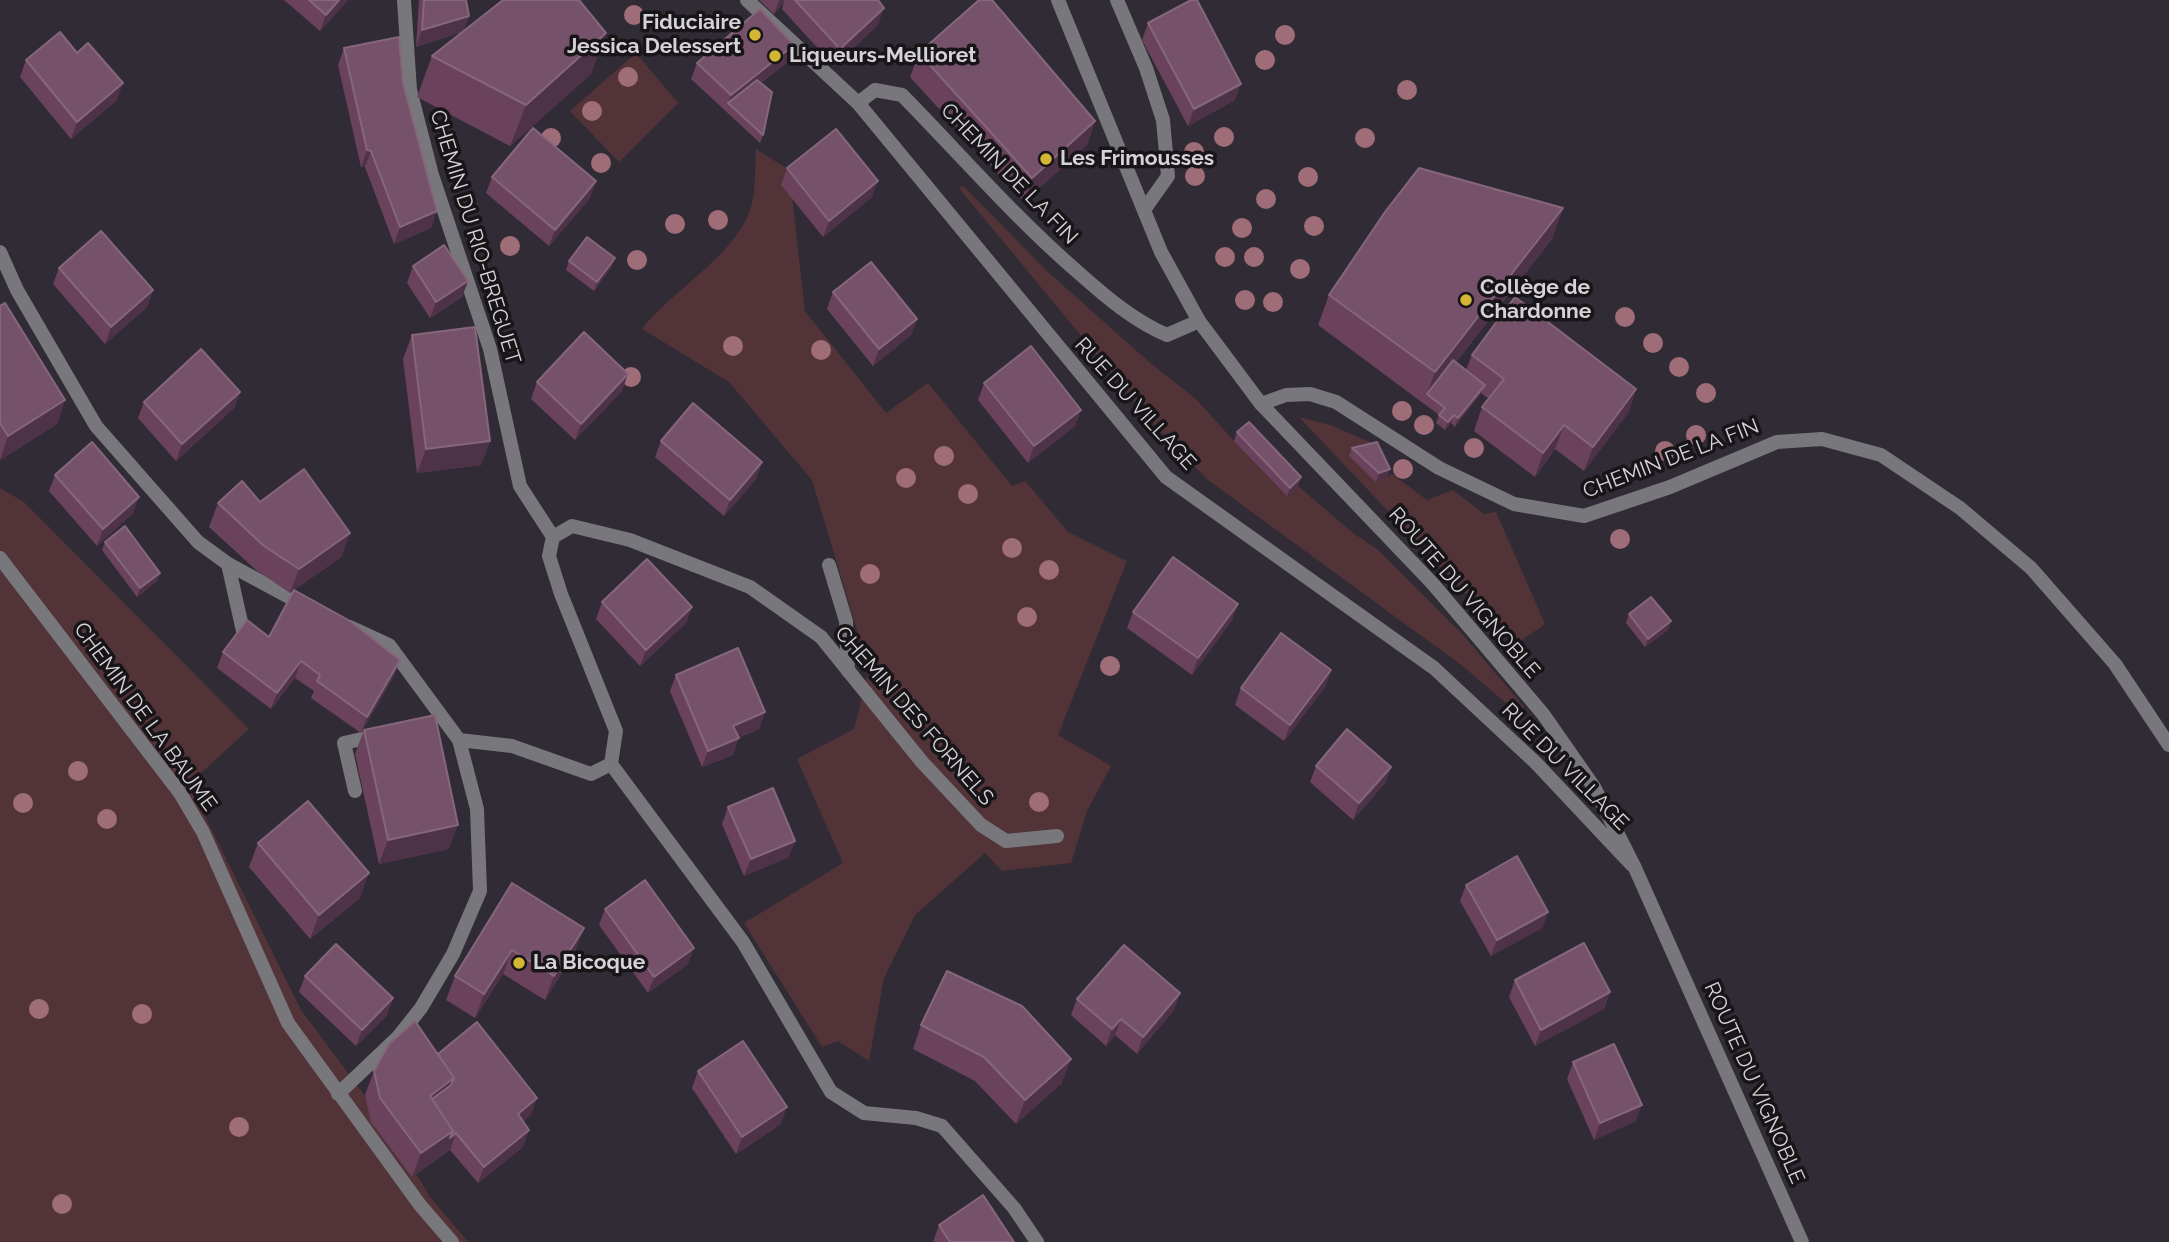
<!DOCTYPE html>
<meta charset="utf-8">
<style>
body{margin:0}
canvas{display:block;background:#302b34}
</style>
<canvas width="2169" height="1242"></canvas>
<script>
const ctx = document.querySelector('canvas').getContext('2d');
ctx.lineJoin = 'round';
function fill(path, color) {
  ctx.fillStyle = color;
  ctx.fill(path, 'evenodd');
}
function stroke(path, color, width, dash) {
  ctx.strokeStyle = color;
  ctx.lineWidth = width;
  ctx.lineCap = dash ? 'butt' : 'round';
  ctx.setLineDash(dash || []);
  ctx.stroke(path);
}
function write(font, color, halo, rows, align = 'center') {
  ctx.font = font + ' Raleway,sans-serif';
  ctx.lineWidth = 7;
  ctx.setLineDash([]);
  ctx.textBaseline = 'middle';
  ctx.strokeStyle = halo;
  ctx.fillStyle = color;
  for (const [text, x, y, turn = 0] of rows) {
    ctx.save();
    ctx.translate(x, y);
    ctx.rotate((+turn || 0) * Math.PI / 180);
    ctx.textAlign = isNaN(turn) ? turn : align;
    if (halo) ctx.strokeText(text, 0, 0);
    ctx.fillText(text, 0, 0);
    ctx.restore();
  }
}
const green = new Path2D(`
 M636 53 678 103 619 162 570 111Z
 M756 149 789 170 805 311 886 413 928 383 1012 486 1025 481 1068 532 1127 561 1058 735 1111 766 1087 811 1071 863 1002 871 985 853 915 915 884 978 869 1061 838 1041 822 1047 744 923 843 863 797 759 854 729 869 670 812 480 729 382 642 329C672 290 742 251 752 203 756 186 755 166 756 149Z
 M963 186 1048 272 1149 362 1196 399 1234 441 1298 486 1353 533 1378 550 1463 635 1524 707 1515 711 1464 667 1208 480 1158 429 959 188Z
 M1299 417 1330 425 1372 443 1376 482 1392 474 1427 500 1453 490 1484 514 1496 512 1545 624 1515 645Z
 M0 488 24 502 249 729 189 784 301 1010 389 1128 430 1197 468 1242H0Z`);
const service = new Path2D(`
 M1117 0 1146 68 1163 120 1168 176 1144 210
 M228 564 243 631
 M829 565 846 621 848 671
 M355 791 344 743 379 735`);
const minor = new Path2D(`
 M404 0 410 90 432 175 490 349 520 486 553 537 549 556 561 594 616 731 611 764 591 774 512 746 459 740
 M747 0 858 103 1166 477 1434 668 1536 763 1632 865
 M858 103 875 90 902 95C961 155 1015 218 1080 274 1106 297 1134 321 1167 335L1199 321
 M0 252 17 290 96 426 198 542 228 564 306 606
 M1261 404 1286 395 1310 394 1336 402 1439 468 1514 504 1584 516 1670 487 1777 442 1822 439 1881 455 1960 508 2031 568 2115 664 2169 745
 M553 537 572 526 630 540 750 587 821 637 922 762 981 825 1006 841 1057 836
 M0 558 180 793 203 832 288 1023 420 1205 452 1242
 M611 764 743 942 831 1092 864 1113 916 1118 942 1126 1014 1208 1037 1242
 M338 1094 398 1037 421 1008 453 954 480 891 477 809 459 740 389 645 350 627`);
const tertiary = new Path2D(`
 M1058 0 1161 252 1199 321 1261 404 1433 584 1543 714 1594 787 1635 868 1802 1242`);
const trees = [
 [634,15],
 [1285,35],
 [1265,60],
 [628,77],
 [1407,90],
 [592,111],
 [1224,137],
 [551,138],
 [1365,138],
 [1194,152],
 [601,163],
 [1195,176],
 [1308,177],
 [1266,199],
 [718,220],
 [675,224],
 [1314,226],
 [1242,228],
 [510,246],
 [1225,257],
 [1254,257],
 [637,260],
 [1300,269],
 [1245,300],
 [1273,302],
 [1625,317],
 [1653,343],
 [733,346],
 [821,350],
 [1679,367],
 [631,377],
 [1706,393],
 [1402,411],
 [1424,425],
 [1696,435],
 [1474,448],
 [1665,451],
 [944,456],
 [1403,469],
 [906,478],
 [968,494],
 [1620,539],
 [1012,548],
 [1049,570],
 [870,574],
 [1027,617],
 [1110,666],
 [78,771],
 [1039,802],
 [23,803],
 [107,819],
 [39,1009],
 [142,1014],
 [239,1127],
 [62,1204]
];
const wall = new Path2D(`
 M284 0H348L320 31Z
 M419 0H466L469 16 463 31 606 33 591 74 510 146 417 97 432 56 462 32 416 47Z
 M759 0H878V25L834 66 782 9 784 2 774 14Z
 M1148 23 1235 100 1188 126 1142 40Z
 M344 48 403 83 431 228 394 244 365 167H361L338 65Z
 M919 53 1095 121 1087 145 1024 202 910 77Z
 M26 60 117 100 71 139 20 77Z
 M788 62 761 83 763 135 760 143 691 79 697 63Z
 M787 168 872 197 823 237 781 185Z
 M492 177 590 198 549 246 486 193Z
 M1563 208 1552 239 1456 362 1466 370 1472 355 1636 389 1628 413 1584 471 1555 449 1535 477 1474 431 1482 407 1489 399 1481 393 1455 427 1451 423 1445 430 1436 423 1439 415 1318 325 1329 295Z
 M569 261 612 266 594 291 566 270Z
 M413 266 468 281 462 297 430 318 407 283Z
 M59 268 153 290 147 307 105 344 53 284Z
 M833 292 917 319 911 335 873 366 827 309Z
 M0 306 65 400 57 424 0 460Z
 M412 335 490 441 481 465 417 473 403 359Z
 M537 382 622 391 575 440 531 399Z
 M984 383 1081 410 1075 426 1028 463 978 400Z
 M240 392 234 408 176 461 138 418 144 402Z
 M1237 432 1301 477 1298 486 1287 496 1234 441Z
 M661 441 762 462 756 479 724 516 655 457Z
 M1352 448 1387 478 1376 482 1349 456Z
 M55 475 133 513 97 546 49 491Z
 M218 503 350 533 341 557 294 590 400 660 394 676 361 733 311 698 314 691 295 678 271 709 217 668 223 652 269 637 294 590 290 593 256 570 209 527Z
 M105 542 157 581 137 597 102 550Z
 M602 602 692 607 686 623 640 666 596 619Z
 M1238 604 1232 620 1192 675 1127 628 1133 612Z
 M1629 614 1668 630 1645 647 1626 623Z
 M1331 670 1325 687 1284 741 1235 705 1241 688Z
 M676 675 765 712 759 729 738 738 733 755 702 767 670 691Z
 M364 730 449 849 379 864 355 754Z
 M1316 766 1391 767 1385 783 1353 820 1310 782Z
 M728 807 789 857 744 876 722 824Z
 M258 843 360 898 310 939 249 867Z
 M512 883 575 952 545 1000 503 974 475 1018 446 1000 455 976Z
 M1466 885 1548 912 1542 928 1491 956 1460 901Z
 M605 909 688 964 648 993 599 925Z
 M305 976 393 998 387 1015 356 1046 299 992Z
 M1515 980 1610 992 1604 1009 1535 1046 1509 997Z
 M1180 993 1174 1010 1137 1054 1115 1035 1106 1046 1071 1015 1077 999Z
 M921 1025 1062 1083 1016 1124 975 1081 913 1049Z
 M438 1054 537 1098 531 1114 523 1121V1147L478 1183 450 1150 412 1177 371 1122 365 1095 374 1071Z
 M1573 1062 1636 1121 1594 1140 1567 1079Z
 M698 1071 781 1124 736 1154 692 1088Z
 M939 1225 1014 1242H933Z`);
const shadedWall = new Path2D(`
 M339 0H348L320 31 326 15Z
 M779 0H785L774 14Z
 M884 8 878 25 834 66 840 49Z
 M469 16 463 32 416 47 422 30Z
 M606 33 591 74 510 146 526 105Z
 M794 45 788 62 731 106 728 103 731 95Z
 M123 83 117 100 71 139 77 122Z
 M1241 84 1235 100 1188 126 1194 109Z
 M1095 121 1087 145 1024 202 1032 178Z
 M367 150 371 151 365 167H361Z
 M596 181 590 198 549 246 555 230Z
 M878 181 872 197 823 237 829 221Z
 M1563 208 1552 239 1429 396 1427 394 1435 372Z
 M437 211 431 228 394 244 400 227Z
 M615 258 612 266 594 291 597 282Z
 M468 281 462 297 430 318 436 302Z
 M153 290 147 307 105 344 111 327Z
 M917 319 911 335 873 366 879 349Z
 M628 374 622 391 575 440 581 424Z
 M1485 385 1481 393 1455 427 1458 418Z
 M1636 389 1628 413 1584 471 1593 447Z
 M240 392 234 408 176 461 182 444Z
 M65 400 57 424 0 460 8 436Z
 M1081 410 1075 426 1028 463 1034 446Z
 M1454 415 1451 423 1445 430 1448 422Z
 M1564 425 1555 449 1535 477 1543 453Z
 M490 441 481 465 417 473 426 449Z
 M762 462 756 479 724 516 730 500Z
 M1390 469 1387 478 1376 482 1379 473Z
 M1301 477 1298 486 1287 496 1290 488Z
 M139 497 133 513 97 546 103 529Z
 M350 533 341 557 290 593 299 569Z
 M160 573 157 581 137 597 140 588Z
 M1238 604 1232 620 1192 675 1198 658Z
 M692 607 686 623 640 666 646 650Z
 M1671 621 1668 630 1645 647 1648 639Z
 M400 660 394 676 361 733 367 717Z
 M301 661 295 678 271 709 277 693Z
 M1331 670 1325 687 1284 741 1290 725Z
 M765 712 759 729 727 742 733 726Z
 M739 738 733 755 702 767 708 751Z
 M1391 767 1385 783 1353 820 1359 803Z
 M458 825 449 849 379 864 388 840Z
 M795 841 789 857 744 876 751 859Z
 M369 873 360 898 310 939 319 915Z
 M1548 912 1542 928 1491 956 1497 940Z
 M584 928 575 952 545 1000 554 976Z
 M694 948 688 964 648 993 654 977Z
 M512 950 503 974 475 1018 484 994Z
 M1610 992 1604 1009 1535 1046 1541 1030Z
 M1180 993 1174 1010 1137 1054 1143 1037Z
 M393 998 387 1015 356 1046 362 1030Z
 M1121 1019 1115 1035 1106 1046 1112 1029Z
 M1071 1059 1062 1083 1016 1124 1025 1100Z
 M454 1078 445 1102 432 1111 430 1096Z
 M537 1098 531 1114 512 1130 518 1114Z
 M1642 1105 1636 1121 1594 1140 1600 1123Z
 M787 1107 781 1124 736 1154 742 1137Z
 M529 1130 523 1147 478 1183 484 1167Z
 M453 1131 456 1133 450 1150 412 1177 421 1153Z`);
const building = new Path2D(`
 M309 0H339L326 15Z
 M424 0H466L469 16 422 30Z
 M503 0H579L606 33 526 105 432 56Z
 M795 0H878L884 8 840 49Z
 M979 0H992L1095 121 1032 178 919 53Z
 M1191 0H1197L1241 84 1194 109 1148 23Z
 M760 9 794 45 731 95 697 63Z
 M60 32 77 53 88 43 123 83 77 122 26 60Z
 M399 37 403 83 437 211 400 227 371 151 367 150 344 48Z
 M757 80 772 92 763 135 728 103Z
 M533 128 596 181 555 230 492 177Z
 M836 129 878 181 829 221 787 168Z
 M1419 168 1563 208 1435 372 1329 295 1385 212Z
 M101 231 153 290 111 327 59 268Z
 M587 237 615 258 597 282 569 261Z
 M444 245 468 281 436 302 413 266Z
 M871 262 917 319 879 349 833 292Z
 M1515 297 1636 389 1593 447 1564 425 1543 453 1482 407 1504 379 1472 355Z
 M5 303 65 400 8 436 0 423V306Z
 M475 327 490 441 426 449 412 335Z
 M584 332 628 374 581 424 537 382Z
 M1031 346 1081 410 1034 446 984 383Z
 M201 349 240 392 182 444 144 402Z
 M1453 360 1485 385 1458 418 1454 415 1448 422 1439 415 1445 408 1427 394Z
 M693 403 762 462 730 500 661 441Z
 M1249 422 1301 477 1290 488 1237 432Z
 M92 442 139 497 103 529 55 475Z
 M1377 442 1390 469 1379 473 1352 448Z
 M304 469 350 533 299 569 264 546 218 503 242 481 260 502Z
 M125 526 160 573 140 588 105 542Z
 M1173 557 1238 604 1198 658 1133 612Z
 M647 559 692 607 646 650 602 602Z
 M294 590 350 621 400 660 367 717 317 681 320 675 301 661 277 693 223 652 247 620 269 637Z
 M1651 597 1671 621 1648 639 1629 614Z
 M1281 633 1331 670 1290 725 1241 688Z
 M738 648 765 712 733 726 739 738 708 751 676 675Z
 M435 715 458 825 388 840 364 730Z
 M1347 729 1391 767 1359 803 1316 766Z
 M773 788 795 841 751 859 728 807Z
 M308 801 369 873 319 915 258 843Z
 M1517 856 1548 912 1497 940 1466 885Z
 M645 880 694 948 654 977 605 909Z
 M512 883 584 928 554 976 512 950 484 994 455 976Z
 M1584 943 1610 992 1541 1030 1515 980Z
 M336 944 393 998 362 1030 305 976Z
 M1124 945 1180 993 1143 1037 1121 1019 1112 1029 1077 999Z
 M947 971 1022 1006 1071 1059 1025 1100 984 1057 921 1025Z
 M415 1021 454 1078 430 1096 453 1131 421 1153 380 1098 374 1071 389 1044Z
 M477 1022 537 1098 518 1114 529 1130 484 1167 456 1133 450 1138 453 1131 432 1099 451 1085 454 1078 438 1054Z
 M743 1041 787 1107 742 1137 698 1071Z
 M1614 1044 1642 1105 1600 1123 1573 1062Z
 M983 1195 1014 1242H950L939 1225Z`);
const markers = [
 [755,35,7,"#d3b635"],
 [775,56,7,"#d3b635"],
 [1046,159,7,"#d3b635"],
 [1466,300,7,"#d3b635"],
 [519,963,7,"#d3b635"]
];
const poiNames = [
 ["Fiduciaire",741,23,"right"],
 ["Jessica Delessert",741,47,"right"],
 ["Liqueurs-Mellioret",789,56],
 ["Les Frimousses",1060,159],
 ["Collège de",1480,288],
 ["Chardonne",1480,312],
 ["La Bicoque",533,963]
];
const streetNames = [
 ["CHEMIN DE LA FIN",1009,174,46],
 ["CHEMIN DU RIO-BREGUET",475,237,73],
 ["RUE DU VILLAGE",1135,404,48],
 ["CHEMIN DE LA FIN",1671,459,-21],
 ["ROUTE DU VIGNOBLE",1464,593,49],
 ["CHEMIN DES FORNELS",914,716,49],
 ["CHEMIN DE LA BAUME",145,717,54],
 ["RUE DU VILLAGE",1565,767,45],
 ["ROUTE DU VIGNOBLE",1754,1083,66]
];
fill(green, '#523438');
stroke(service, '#77777c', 14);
stroke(minor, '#77777c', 14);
stroke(tertiary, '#77777c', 14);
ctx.fillStyle = '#9f6d78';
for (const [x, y] of trees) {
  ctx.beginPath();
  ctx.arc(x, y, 10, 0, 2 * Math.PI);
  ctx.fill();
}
fill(wall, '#6a425c');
fill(shadedWall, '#4e3247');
fill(building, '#76526a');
stroke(building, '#85667b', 2);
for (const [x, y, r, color] of markers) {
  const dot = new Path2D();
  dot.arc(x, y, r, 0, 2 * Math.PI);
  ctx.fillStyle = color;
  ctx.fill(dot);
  stroke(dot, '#171518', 2.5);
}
write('bold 21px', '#d6d3d8', '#171518', poiNames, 'left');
write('21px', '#d6d3d8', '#171518', streetNames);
</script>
